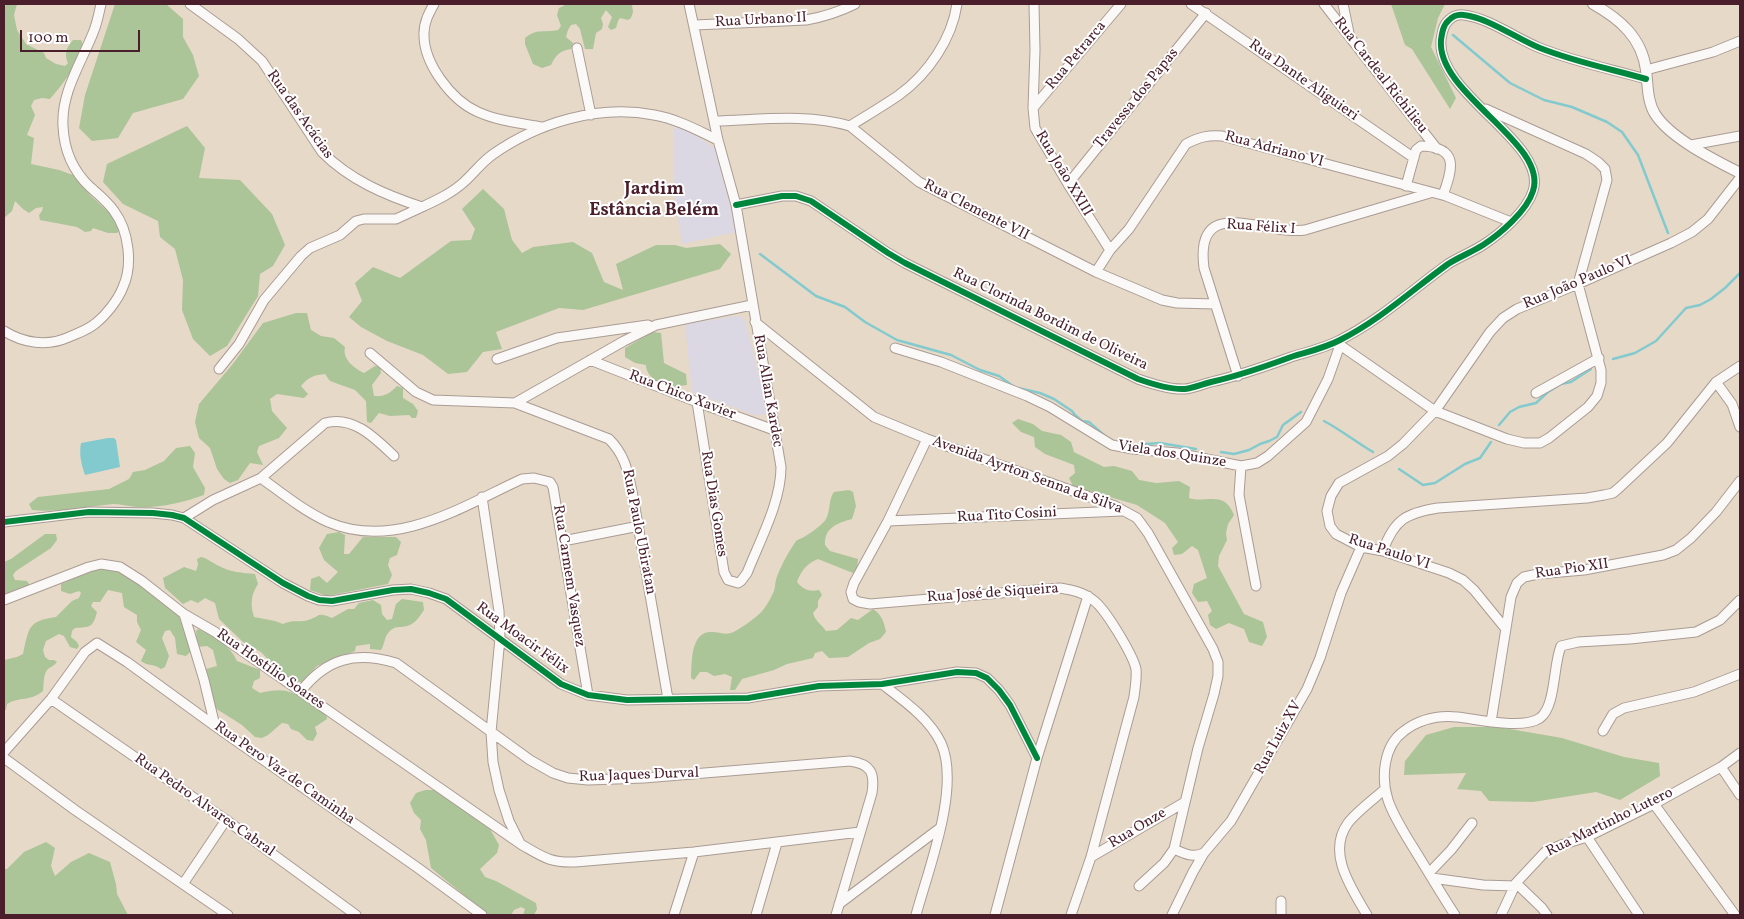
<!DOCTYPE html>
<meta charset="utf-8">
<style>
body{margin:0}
#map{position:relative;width:1744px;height:919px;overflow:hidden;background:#e6d9c8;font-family:Vollkorn,serif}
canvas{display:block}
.frame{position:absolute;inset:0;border:5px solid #4a1f2b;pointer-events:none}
.scale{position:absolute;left:20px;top:30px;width:120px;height:22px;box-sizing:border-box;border:2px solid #4a1f2b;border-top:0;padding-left:6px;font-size:15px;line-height:18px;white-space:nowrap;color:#4a1f2b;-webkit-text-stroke:4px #fff;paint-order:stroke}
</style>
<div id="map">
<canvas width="1744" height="919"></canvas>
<div class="frame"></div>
<div class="scale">100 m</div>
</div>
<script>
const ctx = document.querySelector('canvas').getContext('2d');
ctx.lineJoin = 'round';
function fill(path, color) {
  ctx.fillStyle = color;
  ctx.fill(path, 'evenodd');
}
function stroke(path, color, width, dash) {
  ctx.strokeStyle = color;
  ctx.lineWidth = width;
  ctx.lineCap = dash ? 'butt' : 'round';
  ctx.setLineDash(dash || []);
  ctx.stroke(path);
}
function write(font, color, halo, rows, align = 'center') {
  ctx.font = font + ' Vollkorn,serif';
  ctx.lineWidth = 4;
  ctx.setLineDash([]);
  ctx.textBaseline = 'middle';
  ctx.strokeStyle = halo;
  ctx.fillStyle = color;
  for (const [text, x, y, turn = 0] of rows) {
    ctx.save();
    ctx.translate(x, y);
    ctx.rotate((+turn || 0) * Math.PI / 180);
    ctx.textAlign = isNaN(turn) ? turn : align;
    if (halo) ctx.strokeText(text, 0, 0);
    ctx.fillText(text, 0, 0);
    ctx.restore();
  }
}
const built = new Path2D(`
 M674 127 686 129 716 149 736 232 682 244 674 195Z
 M737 316 742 317 745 320 767 408 766 413 763 415H754L692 392 685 324Z`);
const forest = new Path2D(`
 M6 4H17L14 15 17 30 26 44 44 53 46 58 56 64 65 66 68 63C64 54 66 48 73 40H81C89 52 59 89 50 99L42 98 34 100 31 106 35 115 27 135 34 138 31 164 59 170 73 175 91 196 116 219 120 230 117 233H108L93 228 91 231 85 232 77 227 40 220 39 215 42 211 43 207 36 208 29 213 23 209 15 201 12 211 4 218V9Z
 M115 4H166L183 19V37L193 55 199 76 183 99 133 113 118 138 92 141 79 128 85 95Z
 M567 4H629L632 5 633 12 631 18 628 20 620 18 618 21 616 28 611 30 608 27 612 17 606 10 601 18 603 24 602 29 596 33 593 49H585L580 29 576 24 571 25 568 30 566 37 573 43 571 49C560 51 556 54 551 65L542 68 533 64 525 44V38C537 28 544 33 558 30L561 26 557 15 559 8Z
 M1391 4H1445L1438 18 1431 47 1456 98 1450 109 1412 49 1405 45Z
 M187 126 205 148 199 178 240 180 272 214 285 245 273 266 260 274 258 296 227 346 210 356 193 339 182 310 183 280 175 249 160 237 158 221 123 204 103 182 107 164Z
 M483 189 504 209 512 240 522 253 533 247 573 242 592 253 604 282 623 290 616 264 656 245H675L686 248 720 244 731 254 720 269 583 310 559 308 496 332 502 349 483 352 467 372 448 374 423 355 387 341 361 327 349 317 362 301 355 283 373 267 400 278 451 241 471 240 475 229 462 209Z
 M296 313H307L311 330 321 336 334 338 345 347C342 359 354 368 364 373L375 366 380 367 381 373 372 385 374 396C385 397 390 393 397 386L403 388V398L413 404 418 411 416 418H412L409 415 390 416 379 413 371 423 367 422 366 401 355 390 330 381 325 374C315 375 308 377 301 386L308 394 304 398 277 394 270 399 272 411 287 428 279 438 259 446 257 452 263 465 250 463 238 480 230 483 224 479 217 469 210 448 199 438 195 422 199 404 232 365 263 323Z
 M653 332 661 333 664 363 686 374 687 385C683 385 679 387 675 387 663 387 646 378 646 365L635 363 625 357V348Z
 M1018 419 1033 424 1042 431 1061 435 1071 442 1074 452 1104 467 1114 466 1132 471 1139 480 1156 483 1179 481 1190 487 1189 498C1206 504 1224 489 1234 515L1228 524 1226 533 1227 540 1219 556 1218 566 1244 614 1263 622 1267 637 1262 646 1249 642 1244 629 1229 623 1216 629 1210 625 1208 615 1212 611 1207 601 1198 602 1192 593 1194 584 1207 578 1198 550 1192 546 1182 554 1174 555 1172 548 1178 542 1165 523 1137 505 1073 486 1069 478 1075 473 1074 465 1045 454 1035 447 1034 437 1021 432 1012 423Z
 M190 446 195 453 193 467 205 488 204 495C182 503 160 508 136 507 128 506 120 504 113 504 86 507 58 513 32 510L29 504 38 497 109 489 129 479 133 472 145 470 164 461 176 448Z
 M849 490 853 492 856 506 852 519C837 523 824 528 825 545L830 551 858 559 857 569 853 573 818 559C807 563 801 571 797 582 804 590 809 592 819 590L822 595 818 601V607L813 613C815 621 821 624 826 631L837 630 851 618 858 620 873 609C882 615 884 622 886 632L880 639 869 643 848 657 829 658 822 651 815 653 813 658 787 664 774 670 742 679 735 690H730L732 677 725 674 714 676 707 672H700L694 680 691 678C692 663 690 631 712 632 719 632 724 635 731 633 737 631 751 621 757 616 764 611 770 600 774 591 775 588 775 584 776 580 779 569 790 549 797 540 803 539 823 525 826 519 831 510 828 500 834 492Z
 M339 532 345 535 344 554H349L363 537H396L401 542 397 555 390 558 388 565 392 575 388 584 327 596 310 590 311 579 319 576 327 583 338 572 324 560 319 548 327 534Z
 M45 534H56L57 540 51 548 16 571 13 575 15 580 27 581 29 584 27 589 4 596V562L11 559Z
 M201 557C209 559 212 563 219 566 230 572 242 573 255 574L258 584C251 595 250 604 254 617L275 621 283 624C294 619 299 623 308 620 320 617 316 611 332 618L348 609H354L359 603 373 600 381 605 382 614 387 620 392 619 396 604 402 599 423 602 424 610C420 616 415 624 407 626 400 628 395 625 389 632 384 637 385 644 381 650L370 649V644L356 646 355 651 317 666 302 682H297L277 669 261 652 243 642 219 619 215 603 205 598 198 603 191 600 183 604 165 588 163 578 184 567 196 571 198 565 197 559Z
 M101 568 117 570 144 587 171 608 179 616 191 651 186 656 177 654 175 638 170 630 165 631 162 638 169 656 165 667 161 669C155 664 147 666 141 661L146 650 136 642 141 630 137 622V615L124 607 122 593 108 590 100 602H93L91 606 97 612C93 628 90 627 75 628L72 631 71 637 77 642 79 646 77 649 70 647 64 636 59 634 46 641 43 650 45 657 49 660H54L57 662C54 666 50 667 47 670 43 676 44 684 43 691 30 702 20 696 7 704L6 710H4V660L17 657 23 654C29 627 28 621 56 617L72 601 79 598 81 593 79 591 70 594 61 591V584L83 574Z
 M198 629C214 636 230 645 237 661L260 670V678L254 681 252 688 260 693C296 684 297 699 326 714L327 719 315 727 317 734 313 741 307 740 299 732 291 729 288 724 282 723 268 735 262 738 255 737 242 725 215 708 206 669 217 666 213 650 207 646 197 647 196 631Z
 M1454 727H1498L1562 738 1624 757 1659 763 1660 776 1620 800 1596 792 1533 802 1489 801 1481 791 1457 789 1466 773 1404 775 1405 761 1426 735Z
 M425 790H437L490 829 499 845 497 853 480 869 485 877 496 881 536 903 537 909 534 915H523L525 909 521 907 514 910 511 915H489L486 913 431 868 426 840 420 829 421 820 414 813 410 803 416 793Z
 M46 842 55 848 51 866 55 876 71 862 89 853 110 862 116 884 117 894 128 915H4V869H7L24 852Z`);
const water = new Path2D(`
 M108 438H114L116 440 120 467 85 475C81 463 79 455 81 443Z`);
const stream = new Path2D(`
 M1453 35 1510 83 1544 100 1572 107 1607 122 1622 132 1638 155 1668 233
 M760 254 816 296 845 307 865 322 897 340 951 355 980 370 999 376 1013 386
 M1613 359 1635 353 1656 341 1686 308 1700 305 1711 299 1725 288 1740 273
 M1018 388 1040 393 1054 399 1072 411 1075 415 1082 421 1089 422 1105 436
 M1324 421C1341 430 1356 442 1373 452
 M1499 425 1510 412 1519 407 1536 403 1548 392 1561 384 1571 382 1591 369
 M1131 445 1160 443 1196 449
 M1221 452 1234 454 1249 450 1260 444 1269 441 1277 437 1283 425 1301 412
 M1399 469 1423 485 1435 483 1465 464 1480 458 1491 442`);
const minor = new Path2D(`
 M190 4 238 39 262 61 322 152C350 180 385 195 422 207 437 200 452 193 464 182 474 173 481 163 492 155 537 123 598 104 654 115 677 119 697 130 718 140
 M434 4C429 13 424 22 424 33 423 63 451 100 478 112 498 121 520 123 542 127
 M689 4 718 140 736 205 781 467C781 502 760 540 747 573L741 581 738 583 728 580 724 572 697 402
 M1034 4 1035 50 1033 108 1035 128 1068 184 1110 250
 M1191 4 1414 158
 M1324 4 1437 149
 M1343 4 1349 33
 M695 25 806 20C823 17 839 12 855 4
 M577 48 591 115
 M1646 70 1713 52 1740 41
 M1033 108 1121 4
 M714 121C759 120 807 113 850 126L919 182 1096 272 1162 300 1177 303 1215 304
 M850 126C866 116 883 106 899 95 928 74 952 39 957 4
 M1691 145 1740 136
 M1068 184 1206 13
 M1406 186 1416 150 1421 146C1459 147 1453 168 1443 195
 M736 205 782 196H796L811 201 888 253 905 263 1138 379C1152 384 1170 390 1185 389 1194 388 1203 384 1211 382 1238 376 1264 367 1291 357 1307 352 1325 348 1340 340 1380 320 1412 290 1448 264 1459 257 1472 252 1483 245 1500 234 1527 211 1533 191 1549 143 1436 94 1441 40 1442 33 1443 25 1449 20 1453 16 1458 14 1464 15 1489 18 1517 39 1540 48 1575 62 1611 69 1646 79
 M1096 272 1110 250 1129 229 1186 144C1199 137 1208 135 1222 136L1446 196 1511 222
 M755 322 874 417 927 439 1115 506 1137 518 1148 533 1213 649 1218 662V676L1214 694 1198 748 1174 849 1164 863 1139 886
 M4 331C23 343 47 347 69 337 78 333 88 330 96 323 106 315 118 300 123 287 133 265 129 231 114 211 107 201 98 194 90 187 72 170 64 150 63 126 61 93 81 63 93 33 97 24 99 13 101 4
 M1340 345 1435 411 1507 439 1524 443H1540L1549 438 1588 407 1597 396 1601 383V370L1578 284 1607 180 1605 169 1598 162 1586 154 1486 109
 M895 348 941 362 1027 396 1050 407 1112 445 1133 449 1177 453 1241 466 1257 463 1268 456 1306 422 1328 379 1340 345 1339 341
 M370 353 416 392 433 400 515 403 609 439C626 456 628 473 633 496L668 699
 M497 359 557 338 648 325
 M590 360 697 402 774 430
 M219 369 239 344 264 300 301 256 310 248 340 235 356 221 364 219H396L422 207
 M1238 376 1204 268C1194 192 1265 236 1305 230L1430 193
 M1716 382 1732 404 1740 427
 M1536 393 1599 358
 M515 403 624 341 656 325 752 305
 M927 439 888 521 854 583 851 592 853 599 859 602 870 604 1060 588C1072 590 1083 592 1093 600 1105 608 1133 655 1136 669 1137 678 1135 688 1134 697L1091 857 1071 915
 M1241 466 1239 495 1256 586
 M261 478C283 494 304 511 328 522 395 551 463 506 522 479L534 478 550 482 553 487 588 695
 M482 497 499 611 500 638 491 732 493 762 499 790 509 821 520 843
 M184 518 213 500 261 478 325 423C353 415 375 438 394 456
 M888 521 1122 511
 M4 522 89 512 153 513 172 515 184 518 283 583 308 596 319 600 332 601 393 590 411 589 429 593 446 599 561 684 588 695 627 700 748 698 819 686 882 684 957 672 976 673 987 678 999 690 1010 705 1037 758
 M563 541 639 526
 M1383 551C1394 519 1407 513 1438 508L1587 498 1604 495 1613 493 1620 487 1667 443 1716 382 1740 366
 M4 600 89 567 101 564 120 567 142 581 184 614 215 632 522 845C543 857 550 863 575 862L694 852 860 832
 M184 614 204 680 215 726
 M1505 628 1474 590 1463 580 1449 573 1383 551 1361 547 1336 534 1330 526 1327 511 1331 496 1339 483 1388 456 1403 444 1435 411 1490 332 1503 318 1517 309 1578 284 1671 243 1692 232 1708 219 1740 178
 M882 684C904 701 929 718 941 743 961 787 928 870 916 915
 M301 691C327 658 356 651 396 663L530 760 553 773 568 778 588 780 644 778 850 761C871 764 875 773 872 793L836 915
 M51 699 226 820 356 915
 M1491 722 1511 597 1517 583 1524 577 1538 574 1584 570 1663 555 1676 550 1691 538 1716 512 1740 481
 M1603 731 1613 714 1624 708 1694 692 1740 674
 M4 752 51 699 85 652 97 643 127 662 215 726 418 868 482 915
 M4 758 75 810 228 915
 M1721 767 1740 795
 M1654 804 1735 915
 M1587 837 1639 915
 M1174 849C1185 854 1192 858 1204 853
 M1091 857 1185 802
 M1429 873 1451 850 1472 823
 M1432 878 1483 885 1515 886
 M1516 883 1542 908 1547 915
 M183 884 226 820
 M839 904 940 828
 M674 915 694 852
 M756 915 777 843
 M995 915 1037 758 1088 596
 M1172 915 1193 872 1204 853 1231 821 1307 689 1320 658 1341 593 1361 547
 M1281 915V901
 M1367 915C1352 889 1326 853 1348 823 1355 813 1375 798 1385 789
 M1455 915C1440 892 1426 868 1411 844 1403 831 1393 815 1388 800 1381 778 1383 746 1404 731 1420 719 1437 715 1457 717 1477 719 1523 730 1540 718 1556 706 1553 665 1561 646L1578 642 1630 639 1696 632 1720 620 1740 600
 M1501 915 1516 883 1545 852 1561 845 1587 837 1654 804 1721 767 1740 753`);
const tertiary = new Path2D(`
 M1593 4C1620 19 1642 38 1646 70 1648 85 1647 101 1655 114 1671 139 1715 160 1740 173`);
const cycleway = new Path2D(`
 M736 205 782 196H796L811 201 888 253 905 263 1138 379C1152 384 1170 390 1185 389 1194 388 1203 384 1211 382 1238 376 1264 367 1291 357 1307 352 1325 348 1340 340 1380 320 1412 290 1448 264 1459 257 1472 252 1483 245 1500 234 1527 211 1533 191 1549 143 1436 94 1441 40 1442 33 1443 25 1449 20 1453 16 1458 14 1464 15 1489 18 1517 39 1540 48 1575 62 1611 69 1646 79
 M4 522 89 512 153 513 172 515 184 518 283 583 308 596 319 600 332 601 393 590 411 589 429 593 446 599 561 684 588 695 627 700 748 698 819 686 882 684 957 672 976 673 987 678 999 690 1010 705 1037 758`);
const streetNames = [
 ["Rua Urbano II",761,21,-3],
 ["Rua Petrarca",1077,56,-50],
 ["Rua Cardeal Richilieu",1380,76,52],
 ["Rua Dante Aliguieri",1303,81,35],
 ["Travessa dos Papas",1137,99,-51],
 ["Rua das Acácias",299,115,55],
 ["Rua Adriano VI",1274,150,15],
 ["Rua João XXIII",1063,174,59],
 ["Rua Clemente VII",976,211,27],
 ["Rua Félix I",1261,228,4],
 ["Rua João Paulo VI",1578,283,-23],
 ["Rua Clorinda Bordim de Oliveira",1050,320,26],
 ["Rua Allan Kardec",767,391,80],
 ["Rua Chico Xavier",682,396,21],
 ["Viela dos Quinze",1172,455,9],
 ["Avenida Ayrton Senna da Silva",1027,476,20],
 ["Rua Dias Gomes",713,504,81],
 ["Rua Tito Cosini",1007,516,-3],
 ["Rua Paulo Ubiratan",638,532,79],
 ["Rua Paulo VI",1389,553,18],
 ["Rua Pio XII",1572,570,-8],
 ["Rua Carmem Vasquez",568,576,81],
 ["Rua José de Siqueira",993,594,-4],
 ["Rua Moacir Félix",522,639,36],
 ["Rua Hostílio Soares",270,670,35],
 ["Rua Luiz XV",1279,738,-61],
 ["Rua Pero Vaz de Caminha",284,774,35],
 ["Rua Jaques Durval",639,776,-2],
 ["Rua Pedro Alvares Cabral",204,806,35],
 ["Rua Martinho Lutero",1610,823,-26],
 ["Rua Onze",1138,829,-31]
];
const quarterNames = [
 ["Jardim",654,191],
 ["Estância Belém",654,212]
];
fill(built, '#dcd8e3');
fill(forest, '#abc498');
fill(water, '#83cacf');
stroke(stream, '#83cacf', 2.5);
stroke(minor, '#aa9c94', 11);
stroke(tertiary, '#aa9c94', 12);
stroke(minor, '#fbf9f7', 9);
stroke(tertiary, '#fbf9f7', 10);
stroke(cycleway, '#00873e', 6);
write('15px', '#4a1f2b', '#fff', streetNames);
write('bold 18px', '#4a1f2b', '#fff', quarterNames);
</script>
